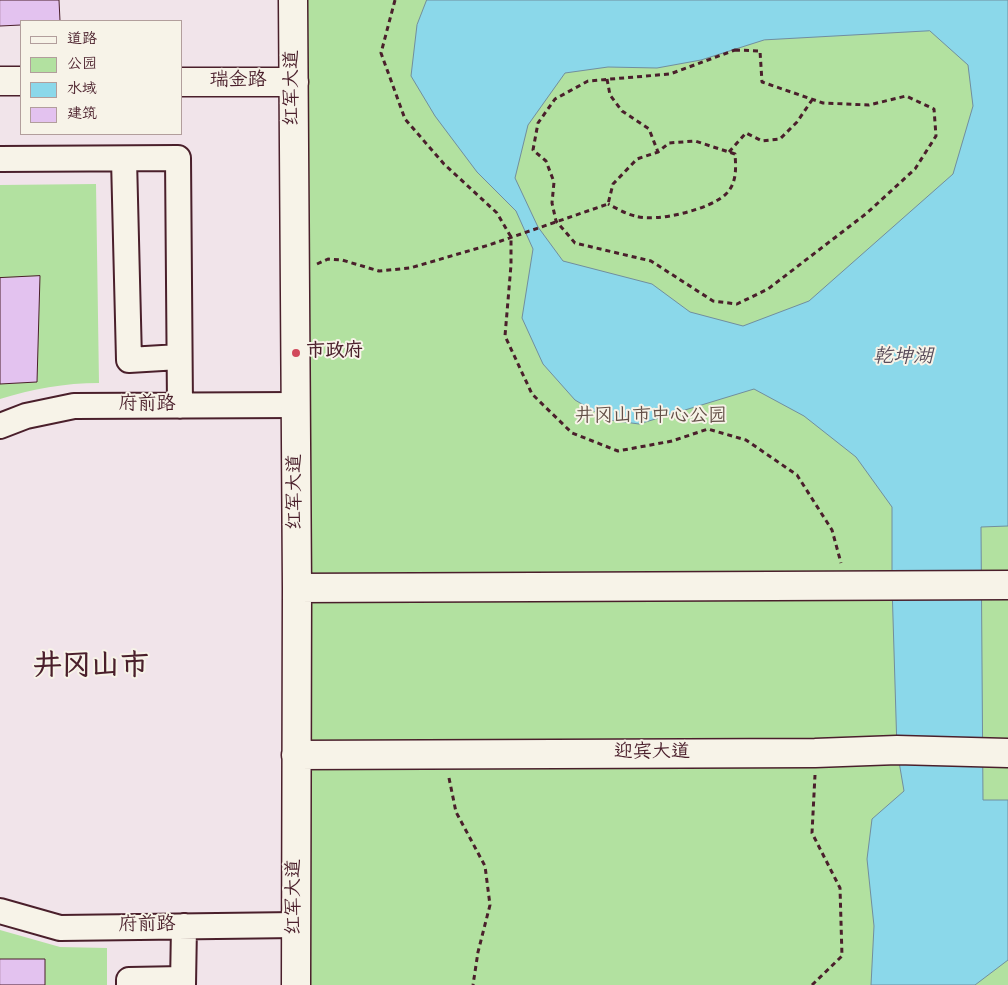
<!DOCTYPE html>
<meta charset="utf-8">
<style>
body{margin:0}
#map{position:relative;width:1008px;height:985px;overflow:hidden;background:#f1e4ea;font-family:Dekko,"LXGW WenKai TC",sans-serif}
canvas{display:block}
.legend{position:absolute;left:20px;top:20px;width:162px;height:115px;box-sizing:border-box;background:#f7f3e8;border:1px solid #b29e9c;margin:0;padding:6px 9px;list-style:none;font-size:15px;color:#4a1f2b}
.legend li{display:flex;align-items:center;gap:10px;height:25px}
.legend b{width:25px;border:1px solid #b29e9c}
</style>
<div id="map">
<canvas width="1008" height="985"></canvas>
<ul class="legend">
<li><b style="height:6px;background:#f7f3e8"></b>道路</li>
<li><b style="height:14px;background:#b2e1a0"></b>公园</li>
<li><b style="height:14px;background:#8bd8ea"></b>水域</li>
<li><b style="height:14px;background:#e3c2ef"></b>建筑</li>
</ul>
</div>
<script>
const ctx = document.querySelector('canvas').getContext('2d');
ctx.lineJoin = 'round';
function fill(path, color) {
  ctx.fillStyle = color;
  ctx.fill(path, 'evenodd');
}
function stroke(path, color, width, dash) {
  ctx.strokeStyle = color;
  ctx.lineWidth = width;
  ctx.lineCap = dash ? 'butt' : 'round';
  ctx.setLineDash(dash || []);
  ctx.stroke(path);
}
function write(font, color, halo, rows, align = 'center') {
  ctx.font = font + ' Dekko,"LXGW WenKai TC",sans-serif';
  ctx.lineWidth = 4;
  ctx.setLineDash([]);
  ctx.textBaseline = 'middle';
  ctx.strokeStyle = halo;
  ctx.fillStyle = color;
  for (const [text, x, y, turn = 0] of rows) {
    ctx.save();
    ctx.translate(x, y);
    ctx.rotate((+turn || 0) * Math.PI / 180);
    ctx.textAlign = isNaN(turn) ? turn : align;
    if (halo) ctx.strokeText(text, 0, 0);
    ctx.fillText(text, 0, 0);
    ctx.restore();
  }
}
const green = new Path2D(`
 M289 0H1008V985H295Z
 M96 184 99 383C65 383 32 389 0 399V185Z
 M0 930 60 947 107 948V985H0Z`);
const water = new Path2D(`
 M427 0H1008V526L981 527 983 800H1008V960L975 985H871L874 926 867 859 872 819 904 791 897 750 892 585V507L856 457 804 416 754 389 639 424 609 420 575 400 543 364 522 318 533 249 516 211 477 172 435 116 411 76 417 25ZM930 31 968 65 973 106 953 174 809 301 743 326 690 312 652 284 563 261 538 227 515 178 528 125 565 73 608 67 657 68 701 60 764 40Z`);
const building = new Path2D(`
 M0 0H59L60 21H21V25L0 26Z
 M40 276 37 382 0 384V278Z
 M0 959H45V985H0Z`);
const path = new Path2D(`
 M395 0 381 53 405 119 444 164 497 213 511 237V265L505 336 532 394 572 433 618 451 672 441 708 429 746 440 797 475 832 530 841 563
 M735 50 760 51 762 82 823 103 869 105 906 96 934 109 936 136 915 169 867 213 768 289 737 304 713 301 651 261 575 243 556 221 552 203 554 182 546 161 533 150 538 123 555 99 588 81 670 74Z
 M607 79 610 95 622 111 649 129 658 152
 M729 152 746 133 762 141 780 139 797 122 812 100
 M317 264 328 259 342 260 379 271 410 268 489 245 608 204 613 184 637 159 658 152 669 143 695 141 735 154C736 168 737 183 726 194 711 209 656 223 635 216 626 214 616 208 608 204
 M449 778 456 812 485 866 490 905 478 952 473 985
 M812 985 842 956 840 888 812 833 815 775`);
const minor = new Path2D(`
 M0 159 178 158 180 406
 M124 159 129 360 179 357
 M0 426 26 416 74 406 296 405
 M0 911 60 928 296 925
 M129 985V980L183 979
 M183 985 184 926`);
const major = new Path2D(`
 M293 0 297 588 296 985
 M0 81H21
 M181 82H294
 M297 588 1008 585
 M296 755 815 753 897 750 1008 753`);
const markers = [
 [296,353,5,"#d1495b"]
];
const streetNames = [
 ["瑞金路",238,82],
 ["红军大道",294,88,-90],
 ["府前路",147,406],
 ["红军大道",297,492,-90],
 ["迎宾大道",652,754],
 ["红军大道",296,897,-90],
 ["府前路",147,927,-1]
];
const poiNames = [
 ["市政府",306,353]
];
const parkNames = [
 ["井冈山市中心公园",651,418]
];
const waterNames = [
 ["乾坤湖",903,359]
];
const townNames = [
 ["井冈山市",91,670]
];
fill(green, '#b2e1a0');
fill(water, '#8bd8ea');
stroke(water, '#718e9e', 1);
fill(building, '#e3c2ef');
stroke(building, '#4a1f2b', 1);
stroke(minor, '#4a1f2b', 28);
stroke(major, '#4a1f2b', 31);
stroke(path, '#4a1f2b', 3, [5, 4]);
stroke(minor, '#f7f3e8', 24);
stroke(major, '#f7f3e8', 28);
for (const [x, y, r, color] of markers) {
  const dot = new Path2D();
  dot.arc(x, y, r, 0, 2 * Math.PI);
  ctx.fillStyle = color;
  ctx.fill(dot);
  stroke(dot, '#f7f3e8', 2);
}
write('19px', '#4a1f2b', '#f7f3e8', streetNames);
write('bold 19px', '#4a1f2b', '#f7f3e8', poiNames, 'left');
write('19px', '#645048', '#f7f3e8', parkNames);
write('italic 20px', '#5a4d5b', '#f7f3e8', waterNames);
write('bold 29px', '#4a1f2b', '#f7f3e8', townNames);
</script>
